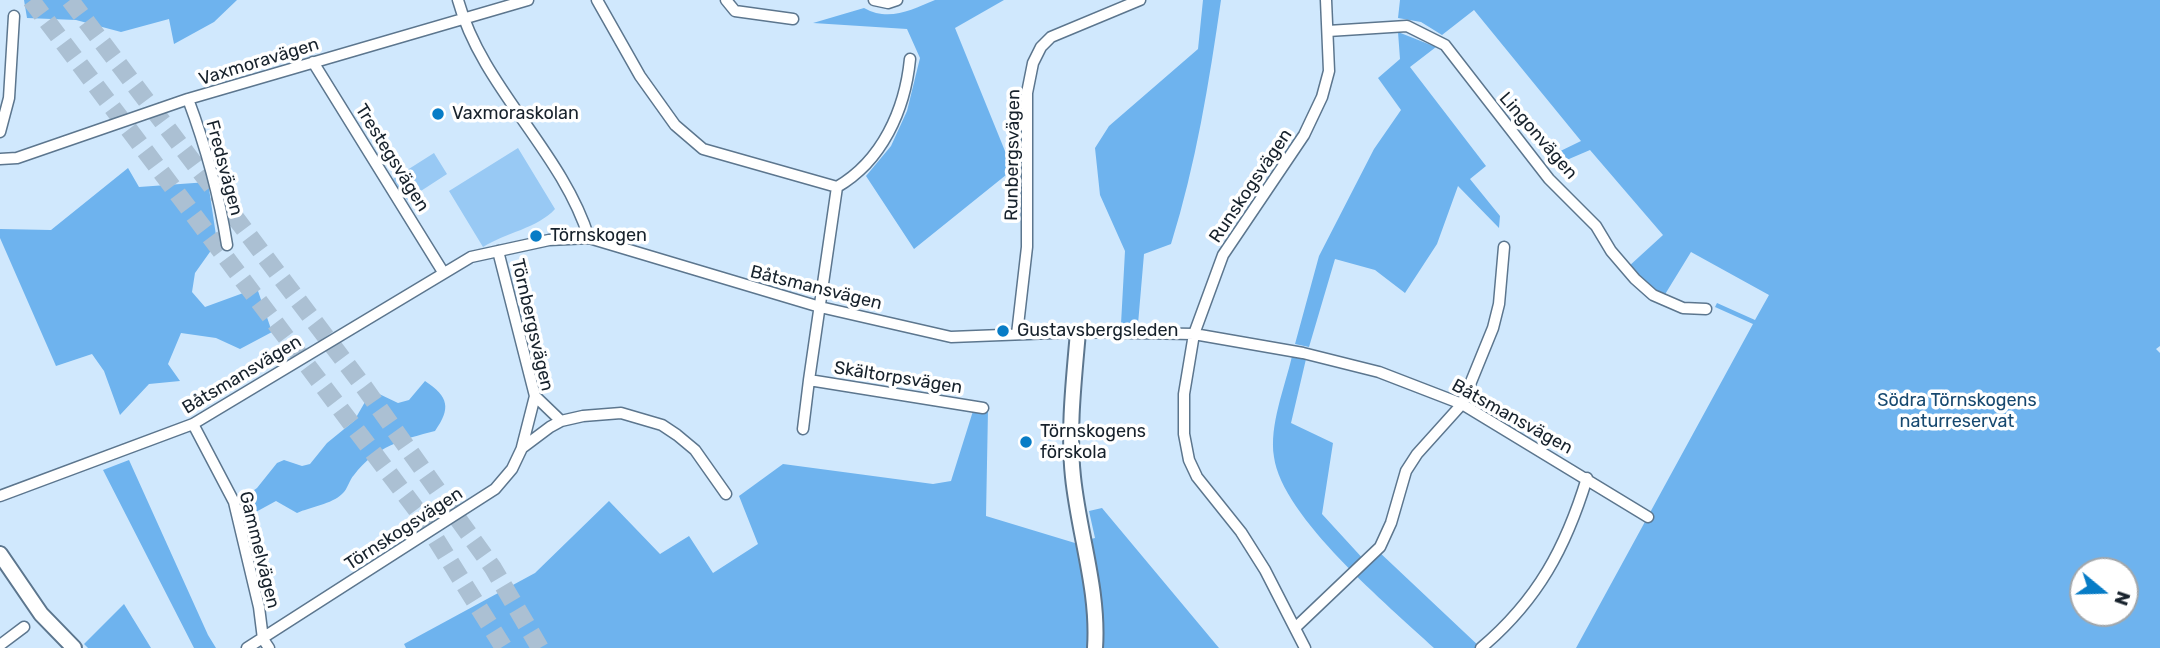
<!DOCTYPE html>
<meta charset="utf-8">
<style>
body{margin:0}
#map{position:relative;width:2160px;height:648px;overflow:hidden;background:#d0e8fd;font-family:Rubik,sans-serif}
canvas{display:block}
.north{position:absolute;left:2069px;top:557px;width:70px;height:70px;box-sizing:border-box;background:#fff;border:2px solid #a2a7ab;border-radius:50%;rotate:109deg;font-size:19px;font-weight:700;line-height:28px;text-align:center;color:#17222c}
.north::after{content:'';display:block;margin:auto;width:24px;height:32px;background:#077cc6;clip-path:polygon(50% 0,100% 100%,50% 72%,0 100%)}
</style>
<div id="map">
<canvas width="2160" height="648"></canvas>
<div class="north">N</div>
</div>
<script>
const ctx = document.querySelector('canvas').getContext('2d');
ctx.lineJoin = 'round';
function fill(path, color) {
  ctx.fillStyle = color;
  ctx.fill(path, 'evenodd');
}
function stroke(path, color, width, dash) {
  ctx.strokeStyle = color;
  ctx.lineWidth = width;
  ctx.lineCap = dash ? 'butt' : 'round';
  ctx.setLineDash(dash || []);
  ctx.stroke(path);
}
function write(font, color, halo, rows, align = 'center') {
  ctx.font = font + ' Rubik,sans-serif';
  ctx.lineWidth = 7;
  ctx.setLineDash([]);
  ctx.textBaseline = 'middle';
  ctx.strokeStyle = halo;
  ctx.fillStyle = color;
  for (const [text, x, y, turn = 0] of rows) {
    ctx.save();
    ctx.translate(x, y);
    ctx.rotate((+turn || 0) * Math.PI / 180);
    ctx.textAlign = isNaN(turn) ? turn : align;
    if (halo) ctx.strokeText(text, 0, 0);
    ctx.fillText(text, 0, 0);
    ctx.restore();
  }
}
const green = new Path2D(`
 M518 148 555 209C538 228 505 233 483 247L449 191Z
 M434 153 447 174 407 200 393 179Z`);
const forest = new Path2D(`
 M24 0H237L214 22 174 44 169 19 121 32 76 20 27 18Z
 M935 0H1004L955 28 1007 156 1024 157 1023 175H1006L914 249 866 176 891 146 907 111 920 58 907 29 813 23 864 8C889 22 911 10 935 0Z
 M1203 0H1221C1209 83 1196 164 1171 244L1144 254 1138 324H1121L1125 251 1100 195 1095 148 1109 126 1198 49Z
 M1400 0H2160V346L2156 349 2160 353V648H1576L1753 324 1715 307 1717 303 1755 320 1769 295 1691 252 1664 296 1642 281 1628 267 1663 235 1590 150 1555 165 1544 159 1581 141 1474 10 1442 35 1421 22 1398 18ZM2083 571H2125V613H2083Z
 M1398 32 1436 47 1410 67 1486 166 1470 179 1500 216 1499 228 1458 186 1437 244 1405 293 1375 270 1335 259 1309 347 1295 344 1319 256 1374 149 1401 110 1378 78 1400 59Z
 M128 168 139 187 208 182 217 242 195 273 192 292 205 307 257 288 272 332 240 349 216 338 181 333 168 364 180 381 149 384 120 415 104 371 92 354 56 366 0 238V229L51 230Z
 M1292 356 1306 359 1291 423 1333 443 1322 514 1366 562 1377 550 1481 648H1434C1389 606 1282 517 1274 457 1269 425 1285 387 1292 356Z
 M425 381C449 397 451 408 435 431 403 439 375 447 354 475 349 480 348 489 342 494 332 504 310 507 297 513L276 501 243 519 240 500 257 488 277 463 284 460 302 466 310 464 327 443 354 421 369 395 375 392 398 403 409 400Z
 M988 410 986 516 1075 543 1095 538 1089 511 1102 508 1219 648H406L404 644 535 573 609 501 660 554 689 536 713 573 758 544 739 496 783 464 933 484 951 481 973 411Z
 M129 460 208 635 216 648H194L103 470Z
 M124 604 151 648H88L84 644Z`);
const highwayTunnel = new Path2D(`
 M31 0 422 517 504 648
 M70 0 364 387 493 568 540 648`);
const street = new Path2D(`
 M458 0C482 88 562 151 589 238
 M597 0 640 76 675 125 703 149 837 187C882 161 905 110 910 59
 M726 0 735 11 793 19
 M874 0 888 3 897 0
 M1328 31 1407 26 1445 45 1549 179 1596 226 1611 251 1635 279 1653 295 1683 308 1706 309
 M313 62 443 272
 M188 99C206 147 219 194 227 245
 M0 132 9 98 14 16
 M0 159 17 158 188 99 528 0
 M837 187 809 380 983 408
 M498 251 535 396 522 447
 M1017 334 1027 247V93L1033 63 1041 47 1051 37 1140 0
 M535 396 561 421
 M193 424 234 502 259 607 263 639 269 648
 M803 429 809 380
 M0 496 193 424 471 257 549 240 589 238 820 307 951 337 1078 332 1194 334 1303 353 1379 372 1462 404 1648 517
 M1296 627 1380 547 1391 523 1406 471 1417 454 1462 404 1493 328 1499 304 1504 247
 M0 645 24 627
 M247 648 495 489 512 469 522 448 550 427 561 421 583 416 621 413 662 425 677 435 695 450 726 494
 M1305 648 1265 570 1241 532 1197 477 1189 460 1184 434V394L1194 334 1223 255 1304 135 1322 97 1329 71 1326 0
 M1481 648C1538 600 1566 547 1587 478`);
const secondary = new Path2D(`
 M1078 332C1074 379 1068 430 1073 477 1079 535 1099 590 1095 648
 M0 554 41 614 74 648`);
const markers = [
 [438,114,7,"#077cc6"],
 [536,236,7,"#077cc6"],
 [1003,331,7,"#077cc6"],
 [1026,442,7,"#077cc6"]
];
const streetNames = [
 ["Vaxmoravägen",259,62,-17],
 ["Lingonvägen",1538,136,49],
 ["Runbergsvägen",1013,155,-89],
 ["Trestegsvägen",392,158,58],
 ["Fredsvägen",224,168,75],
 ["Runskogsvägen",1251,186,-56],
 ["Båtsmansvägen",816,288,14],
 ["Törnbergsvägen",532,325,77],
 ["Båtsmansvägen",242,375,-31],
 ["Skältorpsvägen",898,378,9],
 ["Båtsmansvägen",1512,417,29],
 ["Törnskogsvägen",404,529,-33],
 ["Gammelvägen",259,550,76]
];
const poiNames = [
 ["Vaxmoraskolan",452,114],
 ["Törnskogen",550,236],
 ["Gustavsbergsleden",1017,331],
 ["Törnskogens",1040,432],
 ["förskola",1040,453]
];
const parkNames = [
 ["Södra Törnskogens",1957,401],
 ["naturreservat",1957,422]
];
fill(green, '#98c9f4');
fill(forest, '#6eb3ee');
stroke(highwayTunnel, '#abc0d3', 18, [18, 9]);
stroke(street, '#5c768e', 13);
stroke(secondary, '#5c768e', 18);
stroke(street, '#fff', 10);
stroke(secondary, '#fff', 14);
for (const [x, y, r, color] of markers) {
  const dot = new Path2D();
  dot.arc(x, y, r, 0, 2 * Math.PI);
  ctx.fillStyle = color;
  ctx.fill(dot);
  stroke(dot, '#fff', 2.5);
}
write('18px', '#17222c', '#fff', streetNames);
write('18px', '#17222c', '#fff', poiNames, 'left');
write('18px', '#174970', '#fff', parkNames);
</script>
